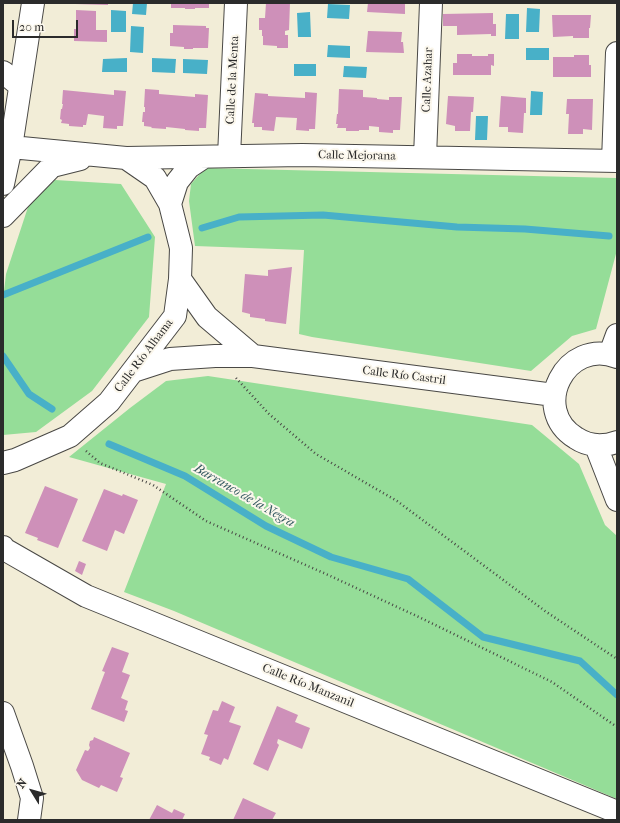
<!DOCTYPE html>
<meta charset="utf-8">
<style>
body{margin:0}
#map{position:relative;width:620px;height:823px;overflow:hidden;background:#f2edd7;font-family:"IM FELL French Canon",serif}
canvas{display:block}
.frame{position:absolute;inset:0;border:4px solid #2b2b2b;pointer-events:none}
.north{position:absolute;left:12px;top:771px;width:40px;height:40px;-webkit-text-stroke:3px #fbf7ec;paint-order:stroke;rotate:307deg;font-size:11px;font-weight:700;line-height:16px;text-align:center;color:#2b2b2b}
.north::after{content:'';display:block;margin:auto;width:14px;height:18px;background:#2b2b2b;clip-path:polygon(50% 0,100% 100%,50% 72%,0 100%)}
.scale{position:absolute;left:12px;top:20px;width:66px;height:18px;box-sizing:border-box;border:2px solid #2b2b2b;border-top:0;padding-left:5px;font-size:12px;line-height:14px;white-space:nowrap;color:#2b2b2b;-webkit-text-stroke:3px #fbf7ec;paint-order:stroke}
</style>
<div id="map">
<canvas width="620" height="823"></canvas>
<div class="frame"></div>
<div class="north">N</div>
<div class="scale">20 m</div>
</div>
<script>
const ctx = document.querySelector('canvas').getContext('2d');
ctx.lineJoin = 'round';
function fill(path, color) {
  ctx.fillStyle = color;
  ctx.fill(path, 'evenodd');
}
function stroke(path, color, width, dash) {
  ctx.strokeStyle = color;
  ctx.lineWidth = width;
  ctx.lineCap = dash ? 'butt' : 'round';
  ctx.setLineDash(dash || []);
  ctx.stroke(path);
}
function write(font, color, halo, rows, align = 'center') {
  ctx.font = font + ' "IM FELL French Canon",serif';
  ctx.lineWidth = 4;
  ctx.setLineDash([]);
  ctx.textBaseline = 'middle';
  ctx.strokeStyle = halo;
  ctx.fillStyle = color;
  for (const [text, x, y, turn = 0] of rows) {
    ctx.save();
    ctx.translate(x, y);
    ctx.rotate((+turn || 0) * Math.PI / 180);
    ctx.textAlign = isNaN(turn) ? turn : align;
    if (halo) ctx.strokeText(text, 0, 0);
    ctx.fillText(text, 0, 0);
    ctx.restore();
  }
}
const green = new Path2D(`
 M205 168 616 178V202H617V250L596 329 572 336 531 371 312 337 299 334 304 250 195 246 189 201 191 184Z
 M55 180 121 184 155 237 149 317 92 391 36 432 3 435V300L6 274 29 204Z
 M208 376 532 425 579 464 605 525 617 536V799L174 611 124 592 166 484 69 457 130 408 166 381Z`);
const water = new Path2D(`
 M133 3H147L146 15 132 14Z
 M328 4 350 5 349 19 327 18Z
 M527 8 540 9 539 32H526Z
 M111 10 126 11V32H111Z
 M310 12 311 37H298L297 13Z
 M506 14H519V39H505Z
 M131 26 144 27 143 53 130 52Z
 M328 45 350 46V58L327 57Z
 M526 48H549V60H526Z
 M127 58V72H102L103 59Z
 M152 58 176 59 175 73 152 72Z
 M183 59 208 60 207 74 183 73Z
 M294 64H316V76H294Z
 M344 66 367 67 366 78 343 77Z
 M531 91 543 92 542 115H530Z
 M476 116H488L487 140H475Z`);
const stream = new Path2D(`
 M202 228 239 217 323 215 457 227 525 229 609 236
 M3 295 148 237
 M3 356 29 394 52 409
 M109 444 185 476 266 526 331 557 408 579 483 637 580 661 617 695`);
const building = new Path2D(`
 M75 3H108V5L75 4Z
 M171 3H209V8H195V9H185V8H171Z
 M266 3H290L289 30 285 31V35H288V48H277V46L263 45V36H262V30H259V18H265Z
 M368 3H405V14L367 12Z
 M76 10 96 11V30H107V42L74 41V29H76Z
 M493 13V24H496V36H491V34L457 35V26H443V14Z
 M552 15H591L590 28H589V38H573V36L553 37Z
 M173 25 206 26V28H209L208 48H193V49H184V47L170 46V33H173Z
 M368 31 402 32 401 42H403L404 53 366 52Z
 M457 54H472V56H488V54H494V66L491 65V75H453V63H457Z
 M574 55H589V65H591V77H553V57H574Z
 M145 89 159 90V94L195 97V94L208 95 206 128H199V131L185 130V129L166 127V129L151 128 152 127 144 126V122H142L143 112H145V107H144Z
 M339 89 363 90V97L377 98V99L389 100V97H402L400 130H393V133L379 132V127L369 126V130H359V131H346V128H337L338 124H336L337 114H338Z
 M63 90 114 95V90L126 91 123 126H117V129L103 128 104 116 88 114 86 125H83V127L69 126V124L61 123 62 120 60 119 61 109H62L63 104H62Z
 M305 92 317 93 315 129H309V131L296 130 297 118 276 117 274 131 262 130V127H254V123H252L255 93 268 94V96L305 98Z
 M448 96 474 97 473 112H471L470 131H455V126L446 124Z
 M501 96 526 98V113H524L523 133 508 132V127H499Z
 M567 99H593L592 130 583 129V134H568L569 114H566Z
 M292 267 286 324 265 321V319L250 317V314L242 312 245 274 268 276V270Z
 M45 486 78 499 58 548 37 540 38 538 25 533Z
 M104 489 122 496 123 494 138 500 124 534 115 530 107 551 82 541Z
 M79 561 86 564 82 575 75 571Z
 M112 647 129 653 122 672 130 675 121 698 128 701 125 710 128 711 124 722 91 709 105 672 102 671Z
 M222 701 235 707 229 722 241 726 228 760 224 758 221 765 209 760 210 757 201 754 208 735 204 734 213 710 218 711Z
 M277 706 298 715 295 722 310 728 302 749 278 739 277 743 279 745 268 771 253 764Z
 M94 737 130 753 120 777 123 778 117 792 101 785 99 788 82 780 76 770 85 750 88 751 90 748 89 745 90 741 93 740Z
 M243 798 276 813 272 820H233Z
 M157 805 172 813 174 809 185 814 182 820H149Z`);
const path = new Path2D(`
 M236 378 269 414 316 454 397 501 545 611 617 659
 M86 451 100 463 153 485 206 521 326 574 421 618 552 682 617 727`);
const minor = new Path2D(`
 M3 72 20 86
 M11 147 126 158 302 155 617 161
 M229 156 236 3
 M425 157 431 3
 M613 161 617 53
 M3 184 11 147 33 3
 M170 204 177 182 189 167 204 157
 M3 216 52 166 80 159
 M180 279 207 317 253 356 554 395
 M610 354 617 335
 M617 357C566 337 529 409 576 438 588 446 603 447 617 442
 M133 371 170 359 215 356H253
 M596 446 617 500
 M3 463 15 460 70 436 109 402 175 316 180 279 181 248 170 204 155 178 126 158
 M3 547 4 549 86 596 617 812
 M3 713 22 766 32 798 29 820`);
const streetNames = [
 ["Calle de la Menta",233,80,-87],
 ["Calle Azahar",428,80,-88],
 ["Calle Mejorana",357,156,1],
 ["Calle Río Alhama",144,356,-53],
 ["Calle Río Castril",404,376,7],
 ["Calle Río Manzanil",308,686,22]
];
const waterNames = [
 ["Barranco de la Negra",244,496,30]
];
fill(green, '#95dd98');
fill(water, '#48b0c8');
stroke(stream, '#48b0c8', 7);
fill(building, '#ce90b9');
stroke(minor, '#494845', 24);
stroke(path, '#494845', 2.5, [1, 3]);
stroke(minor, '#fff', 22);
write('12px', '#2b2b2b', '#fbf7ec', streetNames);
write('italic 13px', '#355a62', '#fbf7ec', waterNames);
</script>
